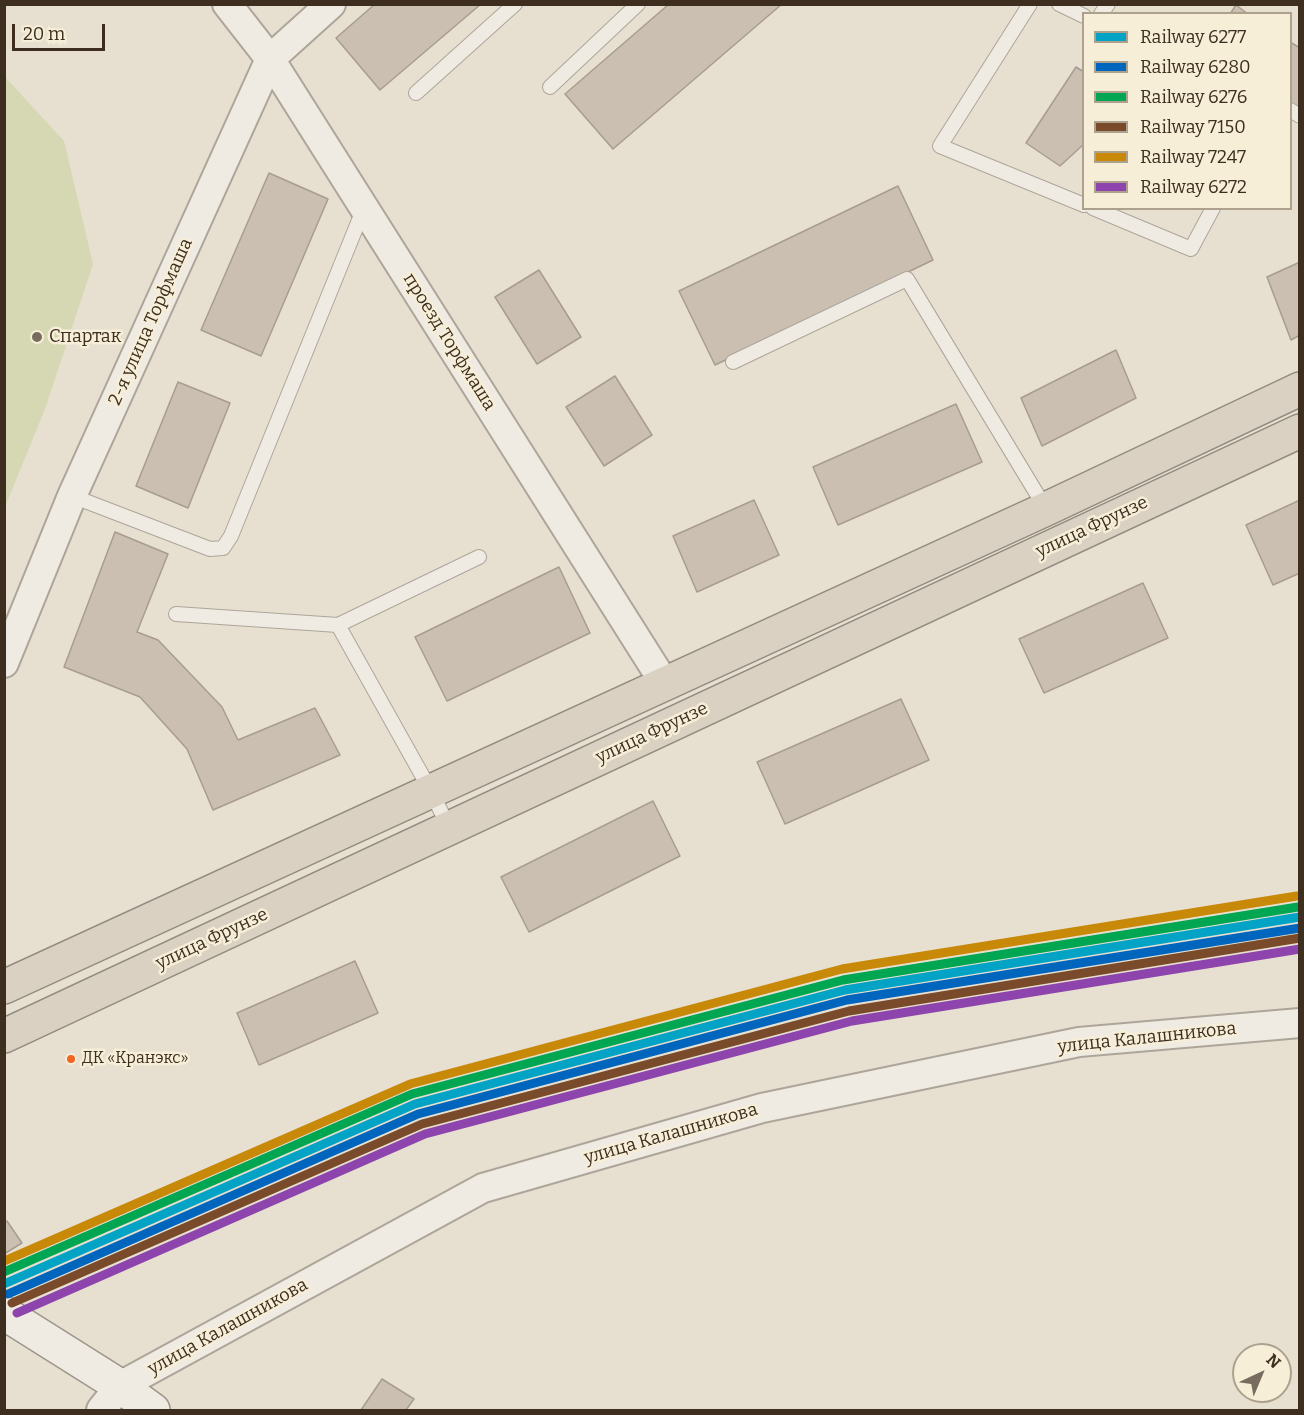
<!DOCTYPE html>
<meta charset="utf-8">
<style>
body{margin:0}
#map{position:relative;width:1304px;height:1415px;overflow:hidden;background:#e7e0d1;font-family:Bitter,serif}
canvas{display:block}
.frame{position:absolute;inset:0;border:6px solid #3d2e20;pointer-events:none}
.legend{position:absolute;left:1082px;top:12px;width:210px;height:198px;box-sizing:border-box;background:#f7eed8;border:2px solid #ada18e;margin:0;padding:8px 10px;list-style:none;font-size:18px;color:#3d2e20}
.legend li{display:flex;align-items:center;gap:12px;height:30px}
.legend b{width:30px;border:2px solid #ada18e}
.north{position:absolute;left:1232px;top:1343px;width:60px;height:60px;box-sizing:border-box;background:#f7eed8;border:2px solid #ada18e;border-radius:50%;rotate:44deg;font-size:16px;font-weight:700;line-height:24px;text-align:center;color:#3d2e20}
.north::after{content:'';display:block;margin:auto;width:21px;height:27px;background:#786c5e;clip-path:polygon(50% 0,100% 100%,50% 72%,0 100%)}
.scale{position:absolute;left:12px;top:24px;width:93px;height:27px;box-sizing:border-box;border:3px solid #3d2e20;border-top:0;padding-left:8px;font-size:18px;line-height:21px;white-space:nowrap;color:#3d2e20;-webkit-text-stroke:4px #f7eed8;paint-order:stroke}
</style>
<div id="map">
<canvas width="1304" height="1415"></canvas>
<div class="frame"></div>
<ul class="legend">
<li><b style="height:8px;background:#03a3c5"></b>Railway 6277</li>
<li><b style="height:8px;background:#0065bd"></b>Railway 6280</li>
<li><b style="height:8px;background:#00a651"></b>Railway 6276</li>
<li><b style="height:8px;background:#7a4b2a"></b>Railway 7150</li>
<li><b style="height:8px;background:#c88808"></b>Railway 7247</li>
<li><b style="height:8px;background:#8e44ad"></b>Railway 6272</li>
</ul>
<div class="north">N</div>
<div class="scale">20 m</div>
</div>
<script>
const ctx = document.querySelector('canvas').getContext('2d');
ctx.lineJoin = 'round';
function fill(path, color) {
  ctx.fillStyle = color;
  ctx.fill(path, 'evenodd');
}
function stroke(path, color, width, dash) {
  ctx.strokeStyle = color;
  ctx.lineWidth = width;
  ctx.lineCap = dash ? 'butt' : 'round';
  ctx.setLineDash(dash || []);
  ctx.stroke(path);
}
function write(font, color, halo, rows, align = 'center') {
  ctx.font = font + ' Bitter,serif';
  ctx.lineWidth = 5;
  ctx.setLineDash([]);
  ctx.textBaseline = 'middle';
  ctx.strokeStyle = halo;
  ctx.fillStyle = color;
  for (const [text, x, y, turn = 0] of rows) {
    ctx.save();
    ctx.translate(x, y);
    ctx.rotate((+turn || 0) * Math.PI / 180);
    ctx.textAlign = isNaN(turn) ? turn : align;
    if (halo) ctx.strokeText(text, 0, 0);
    ctx.fillText(text, 0, 0);
    ctx.restore();
  }
}
const green = new Path2D(`
 M5 77 64 141 93 264 45 409 5 507Z`);
const building = new Path2D(`
 M375 4H481L380 90 336 38Z
 M669 4H782L613 149 565 94Z
 M1236 5 1248 14H1230Z
 M1290 42 1300 48V111L1290 105Z
 M1076 67 1084 72V144L1060 166 1026 143Z
 M269 173 328 199 261 356 201 330Z
 M898 186 933 260 715 365 679 291Z
 M1300 262V335L1291 340 1267 277Z
 M539 270 581 337 537 364 495 297Z
 M1116 350 1136 398 1042 446 1021 398Z
 M615 376 652 435 604 466 566 407Z
 M178 382 230 403 188 508 136 486Z
 M956 404 982 462 838 525 813 467Z
 M754 500 779 555 697 592 673 536Z
 M1300 500V573L1273 585 1246 525Z
 M115 532 168 554 137 632 158 640 222 707 238 740 315 708 340 755 213 810 187 749 140 697 64 667Z
 M559 567 590 633 447 701 415 637Z
 M1143 583 1168 638 1044 693 1019 639Z
 M901 699 929 760 785 824 757 762Z
 M653 801 680 856 529 932 501 877Z
 M355 961 378 1013 259 1065 237 1013Z
 M7 1221 22 1243 4 1254V1223Z
 M382 1379 414 1399 406 1410H361Z`);
const lane = new Path2D(`
 M1030 4 940 146 1084 205
 M1059 4 1084 16
 M1101 14 1108 4
 M550 87 638 4
 M416 93 515 4
 M1290 110 1300 116
 M1093 208 1191 249 1213 208
 M733 362 907 279 1046 509
 M72 496 210 549 223 548 231 536 364 208
 M176 614 338 625 432 793 449 828
 M338 625 479 557`);
const street = new Path2D(`
 M227 4 270 59 665 684
 M4 663 72 496 270 59 331 4
 M101 1410 120 1386 483 1188 762 1108 1079 1042 1300 1023`);
const secondary = new Path2D(`
 M4 1313 120 1386 153 1410`);
const highway = new Path2D(`
 M4 987 1046 509 1300 389
 M4 1036 1300 431`);
const rail1 = new Path2D(`
 M4 1284 415 1104 845 990 1300 917`);
const rail2 = new Path2D(`
 M8 1294 418 1114 847 1000 1300 928`);
const rail3 = new Path2D(`
 M4 1272 412 1094 843 980 1298 907`);
const rail4 = new Path2D(`
 M12 1303 422 1124 849 1011 1300 938`);
const rail5 = new Path2D(`
 M4 1261 410 1084 842 969 1297 896`);
const rail6 = new Path2D(`
 M17 1313 425 1134 852 1021 1300 949`);
const markers = [
 [37,337,6,"#786c5e"],
 [71,1059,5,"#f26522"]
];
const busNames = [
 ["ДК «Кранэкс»",82,1059]
];
const streetNames = [
 ["2-я улица Торфмаша",151,322,-66],
 ["проезд Торфмаша",449,342,58],
 ["улица Фрунзе",1092,527,-25],
 ["улица Фрунзе",652,733,-25],
 ["улица Фрунзе",212,939,-25],
 ["улица Калашникова",1147,1038,-6],
 ["улица Калашникова",671,1134,-16],
 ["улица Калашникова",228,1327,-29]
];
const poiNames = [
 ["Спартак",49,337]
];
fill(green, '#d6d7b3');
fill(building, '#cbbfb2');
stroke(building, '#a89c90', 1.5);
stroke(lane, '#ada599', 16);
stroke(street, '#ada599', 32);
stroke(secondary, '#9c958a', 36);
stroke(highway, '#928b80', 36);
stroke(lane, '#efebe3', 14);
stroke(street, '#efebe3', 28);
stroke(secondary, '#efebe3', 33);
stroke(highway, '#dad1c2', 33);
stroke(rail1, '#03a3c5', 9);
stroke(rail2, '#0065bd', 9);
stroke(rail3, '#00a651', 9);
stroke(rail4, '#7a4b2a', 9);
stroke(rail5, '#c88808', 9);
stroke(rail6, '#8e44ad', 9);
for (const [x, y, r, color] of markers) {
  const dot = new Path2D();
  dot.arc(x, y, r, 0, 2 * Math.PI);
  ctx.fillStyle = color;
  ctx.fill(dot);
  stroke(dot, '#f7eed8', 2);
}
write('16px', '#3d2e20', '#f7eed8', busNames, 'left');
write('18px', '#3d2e20', '#f7eed8', streetNames);
write('18px', '#3d2e20', '#f7eed8', poiNames, 'left');
</script>
